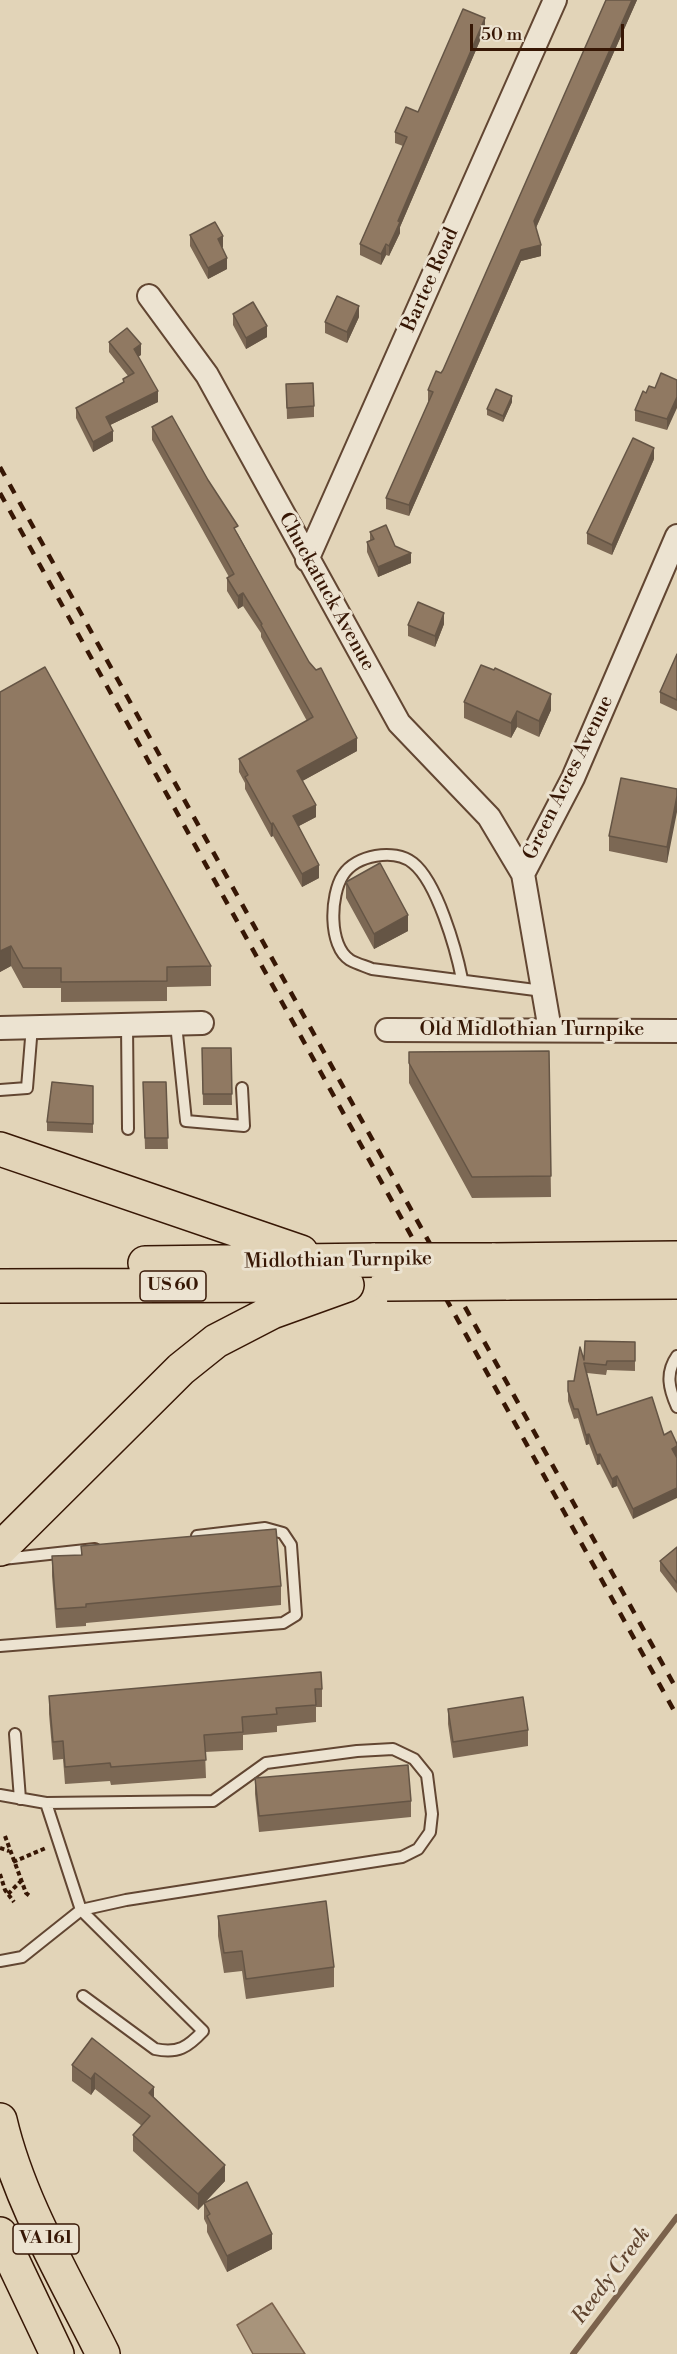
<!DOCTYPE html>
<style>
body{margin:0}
#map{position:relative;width:677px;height:2354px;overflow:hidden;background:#e2d4b8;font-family:"Libre Bodoni",serif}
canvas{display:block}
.scale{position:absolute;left:470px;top:24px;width:154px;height:27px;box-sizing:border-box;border:3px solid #371705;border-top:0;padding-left:8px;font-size:18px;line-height:21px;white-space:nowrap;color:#371705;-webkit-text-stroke:4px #ece3d1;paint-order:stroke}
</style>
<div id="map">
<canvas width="677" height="2354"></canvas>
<div class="scale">50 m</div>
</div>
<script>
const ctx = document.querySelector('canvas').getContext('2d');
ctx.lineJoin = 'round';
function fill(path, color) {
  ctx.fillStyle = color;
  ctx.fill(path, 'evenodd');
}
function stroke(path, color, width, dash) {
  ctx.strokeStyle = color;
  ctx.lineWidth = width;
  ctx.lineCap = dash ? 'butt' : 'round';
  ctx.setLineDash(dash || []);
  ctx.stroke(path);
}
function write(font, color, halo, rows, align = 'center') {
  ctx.font = font + ' "Libre Bodoni",serif';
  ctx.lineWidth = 6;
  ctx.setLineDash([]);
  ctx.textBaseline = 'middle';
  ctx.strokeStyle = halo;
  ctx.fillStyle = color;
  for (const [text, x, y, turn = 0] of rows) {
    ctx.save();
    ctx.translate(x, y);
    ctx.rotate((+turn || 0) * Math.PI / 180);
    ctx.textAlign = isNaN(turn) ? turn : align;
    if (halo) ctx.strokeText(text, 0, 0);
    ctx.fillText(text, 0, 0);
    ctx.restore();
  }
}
const water = new Path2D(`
 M272 2303 305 2354H253L237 2325Z`);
const stream = new Path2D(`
 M573 2354 677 2217`);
const path = new Path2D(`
 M5 1836 26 1893 31 1897
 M0 1848 9 1851
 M13 1862 46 1848
 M0 1874 5 1890 14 1902
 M8 1894 22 1880`);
const lane = new Path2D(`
 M462 979C456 949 437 882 413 863 394 848 356 855 343 875 330 895 328 946 350 960 357 964 365 966 372 969L543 991
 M127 1024 128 1129
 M176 1024 186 1121 244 1126 242 1088
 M0 1090 27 1088 32 1026
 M677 1356C665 1373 669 1389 677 1407
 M3 1559 95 1549
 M0 1646 283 1623 296 1615 291 1545 283 1533 265 1528 197 1536
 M15 1734 20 1799
 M0 1795 46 1803 81 1910 22 1957 0 1961
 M46 1803 213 1801 266 1763 357 1751 393 1749 414 1759 427 1775 432 1814 430 1832 418 1849 402 1857 126 1900 81 1910
 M81 1910 203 2031C188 2047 178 2054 155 2049L83 1996`);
const street = new Path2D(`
 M149 296 207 375 399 723 489 817 523 874
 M307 560 555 0
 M0 1028 202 1023
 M387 1030 677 1031
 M550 1030 523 874 573 778 677 536`);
const primary = new Path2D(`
 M0 1149 301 1252
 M492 1260 677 1258
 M145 1263 375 1260
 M506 1283 677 1282
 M0 1286 322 1285
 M0 1549 181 1369 216 1341 272 1312 347 1285
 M0 2120C19 2202 66 2279 103 2354
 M0 2234 57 2354`);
const rail = new Path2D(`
 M0 467 677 1690
 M0 493 677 1716`);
const primaryBridge = new Path2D(`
 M375 1260H492
 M387 1284 506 1283`);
const wall = new Path2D(`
 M606 0H637L536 228 541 256 521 261 409 516 386 509V498L429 401H428V390L443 370Z
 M485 29 400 227V233L389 256 386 255 381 265 360 255V244L403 146 395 143V132L418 112Z
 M190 235 223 247H222L227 269 208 279 190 246Z
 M233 314 267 337 246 349 233 325Z
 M359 317 347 343 325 333V322Z
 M109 342 141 355 138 356 158 402 110 425 113 441 93 452 76 418V408L123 383V379L128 376 109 352Z
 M677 380 667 430 635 421V410L646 393 655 388Z
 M286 384 314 406V417L287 419Z
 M512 402 503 422 487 415V409Z
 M152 427 238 534 357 751 302 781 316 817 299 826 319 878 302 887 273 836 271 837 245 789V783L239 772V759L307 721 261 637V633L243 606 238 609 227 591V578L229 577 152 440Z
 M654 459 612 555 587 544V533Z
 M370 532 411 563 378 577 367 552V542L370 541Z
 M444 624 435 647 408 636V625Z
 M677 654V711L660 703V692Z
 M0 692 211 966V986L167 987V1001L61 1002V988H23L11 966 0 972Z
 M464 702 551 710 539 737 517 727 511 738 464 718Z
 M677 789 667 863 609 851V836Z
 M346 882 408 931 374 949 346 898Z
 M202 1048H231L232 1105H203Z
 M549 1051 551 1197 472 1198 409 1083V1052Z
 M143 1082H166L168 1149H145Z
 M93 1086V1133L47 1131V1122Z
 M635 1342V1371L607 1370 606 1375 587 1373 597 1415 664 1435 677 1444V1456L633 1519 617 1486 612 1488 600 1464 597 1465 589 1444 586 1445 578 1418 574 1419 568 1401V1381H574L584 1360Z
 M81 1546 281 1586V1605L86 1623V1626L56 1628 52 1576V1556L81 1555Z
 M677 1547V1593L660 1571V1561Z
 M322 1689V1707H316V1722L277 1726V1732L243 1735V1750L205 1752 206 1778 111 1785 110 1781 65 1784 63 1759 53 1760 49 1714V1696Z
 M448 1709 528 1730V1746L453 1758 448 1724Z
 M255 1778 411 1801V1817L259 1832 255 1794Z
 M218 1916 334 1967V1987L246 1999 242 1971 224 1973 218 1936Z
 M92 2038 154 2098 225 2181 205 2202 272 2249 227 2272 207 2232V2225L204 2219V2204L198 2210 133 2151V2135L142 2126 95 2089 91 2095 72 2081V2065Z`);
const shadedWall = new Path2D(`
 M632 0H637L534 232V221Z
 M485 18V29L400 227V233L389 256V246L398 221Z
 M223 236V247L218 250V239Z
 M386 244V255L381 265V254Z
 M541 245V256L521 261 409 516V505L521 250Z
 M227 258V269L208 279V268Z
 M359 306V317L347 343V332Z
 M267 326V337L246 349V338Z
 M141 344V355L134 360V349Z
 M158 391V402L106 427V417Z
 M512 396V402L503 422V416Z
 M677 397V408L667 430V419Z
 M113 431V441L93 452V442Z
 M654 448V459L612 555V545Z
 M411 553V563L378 577V567Z
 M243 593V606L238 609V596Z
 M444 613V624L435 647V636Z
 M551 694V710L539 737V721Z
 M517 711V727L511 738V723Z
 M357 738V751L297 784V771Z
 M677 796V812L667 863V847Z
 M316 805V817L293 829V816Z
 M273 823V836L271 837V824Z
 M319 865V878L302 887V874Z
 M408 915V931L374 949V934Z
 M11 946V966L0 972V951Z
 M589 1434V1444L586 1445V1435Z
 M677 1446V1456L672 1459V1449Z
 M600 1454V1464L597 1465V1455Z
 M617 1476V1486L612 1488V1479Z
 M677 1488V1498L633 1519V1509Z
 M95 2073V2089L91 2095V2079Z
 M154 2087V2103L149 2093Z
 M225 2165V2181L198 2210V2194Z
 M272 2234V2249L227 2272V2256Z`);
const building = new Path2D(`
 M606 0H632L534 221 541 245 521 250 409 505 386 498 433 392 428 390 436 371 441 373 443 370Z
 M463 9 485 18 398 221 400 222 389 246 386 244 381 254 360 244 407 137 395 132 406 107 418 112Z
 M215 222 223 236 218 239 227 258 208 268 190 235Z
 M337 296 359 306 347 332 325 322Z
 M253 302 267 326 246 338 233 314Z
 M127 328 141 344 134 349 158 391 106 417 113 431 93 442 76 408 124 382 123 379 134 373 109 342Z
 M661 373 677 380V397L667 419 635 410 643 391 646 393 649 386 655 388Z
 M313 383 314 406 287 408 286 384Z
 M496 389 512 396 503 416 487 409Z
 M172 416 208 480 238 526 234 528 309 662 316 670 321 668 357 738 297 771 316 805 293 816 319 865 302 874 273 823 271 824 245 777 248 775 239 759 313 717 261 625 262 624 243 593 238 596 227 578 234 574 152 427Z
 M633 438 654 448 612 545 587 533Z
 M386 525 395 546 411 553 378 567 367 542 374 539 370 532Z
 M418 602 444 613 435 636 408 625Z
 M677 654V700L660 692Z
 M481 665 494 670 495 668 551 694 539 721 517 711 511 723 464 702Z
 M45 667 211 966 167 967V981L61 982V968H23L11 946 0 951V692Z
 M621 778 677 789V796L667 847 609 836Z
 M380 863 408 915 374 934 346 882Z
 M202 1048H231L232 1094H203Z
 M549 1051 551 1176 472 1177 409 1063V1052Z
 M52 1082 93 1086V1124L47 1122Z
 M143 1082H166L168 1138H145Z
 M585 1341 635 1342V1361H607L606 1365 584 1363 597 1415 652 1397 664 1435 671 1431 677 1444V1446L672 1449 677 1458V1488L633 1509 617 1476 612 1479 600 1454 597 1455 589 1434 586 1435 578 1409H574L568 1391V1381H574L580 1347 584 1360Z
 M276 1529 281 1586 86 1604V1607L56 1609 52 1556 82 1555 81 1546Z
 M677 1547V1583L660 1561Z
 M321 1672 322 1689H315L316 1705 276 1708 277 1714 242 1717 243 1732 204 1735 206 1760 111 1767 110 1763 65 1767 63 1741 53 1742 49 1696Z
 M523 1697 528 1730 453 1742 448 1709Z
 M408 1765 411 1801 259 1816 255 1778Z
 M326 1901 334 1967 246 1979 242 1951 224 1953 218 1916Z
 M92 2038 154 2087 149 2093 225 2165 198 2194 133 2135 150 2116 95 2073 91 2079 72 2065Z
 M247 2182 272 2234 227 2256 207 2216 210 2214 204 2203Z`);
const shields = [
 [173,1286,66],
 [46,2239,66]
];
const shieldNames = [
 ["US 60",173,1286],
 ["VA 161",46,2239]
];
const streetNames = [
 ["Bartee Road",431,280,-66],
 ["Chuckatuck Avenue",326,592,61],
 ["Green Acres Avenue",569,778,-64],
 ["Old Midlothian Turnpike",532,1030],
 ["Midlothian Turnpike",338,1261,-1]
];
const waterNames = [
 ["Reedy Creek",612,2276,-53]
];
fill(water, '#a8947b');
stroke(water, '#7b624c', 1.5);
stroke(stream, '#7b624c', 6);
stroke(lane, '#624632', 14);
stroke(street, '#624632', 26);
stroke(primary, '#371705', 36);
stroke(path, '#371705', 4, [4.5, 3]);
stroke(lane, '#ece3d1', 10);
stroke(street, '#ece3d1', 22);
stroke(primary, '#e2d4b8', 33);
stroke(rail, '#371705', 4.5, [10, 10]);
stroke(primaryBridge, '#371705', 36, []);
stroke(primaryBridge, '#e2d4b8', 33);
fill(wall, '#7c6854');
fill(shadedWall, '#655545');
fill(building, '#907962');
stroke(building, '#655545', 1.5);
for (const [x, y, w] of shields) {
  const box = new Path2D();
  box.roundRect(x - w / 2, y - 15, w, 30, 4.5);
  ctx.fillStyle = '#ece3d1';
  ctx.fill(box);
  stroke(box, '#371705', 1.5);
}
write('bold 18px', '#371705', null, shieldNames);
write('20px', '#371705', '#ece3d1', streetNames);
write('italic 21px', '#5f432e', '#ece3d1', waterNames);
</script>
